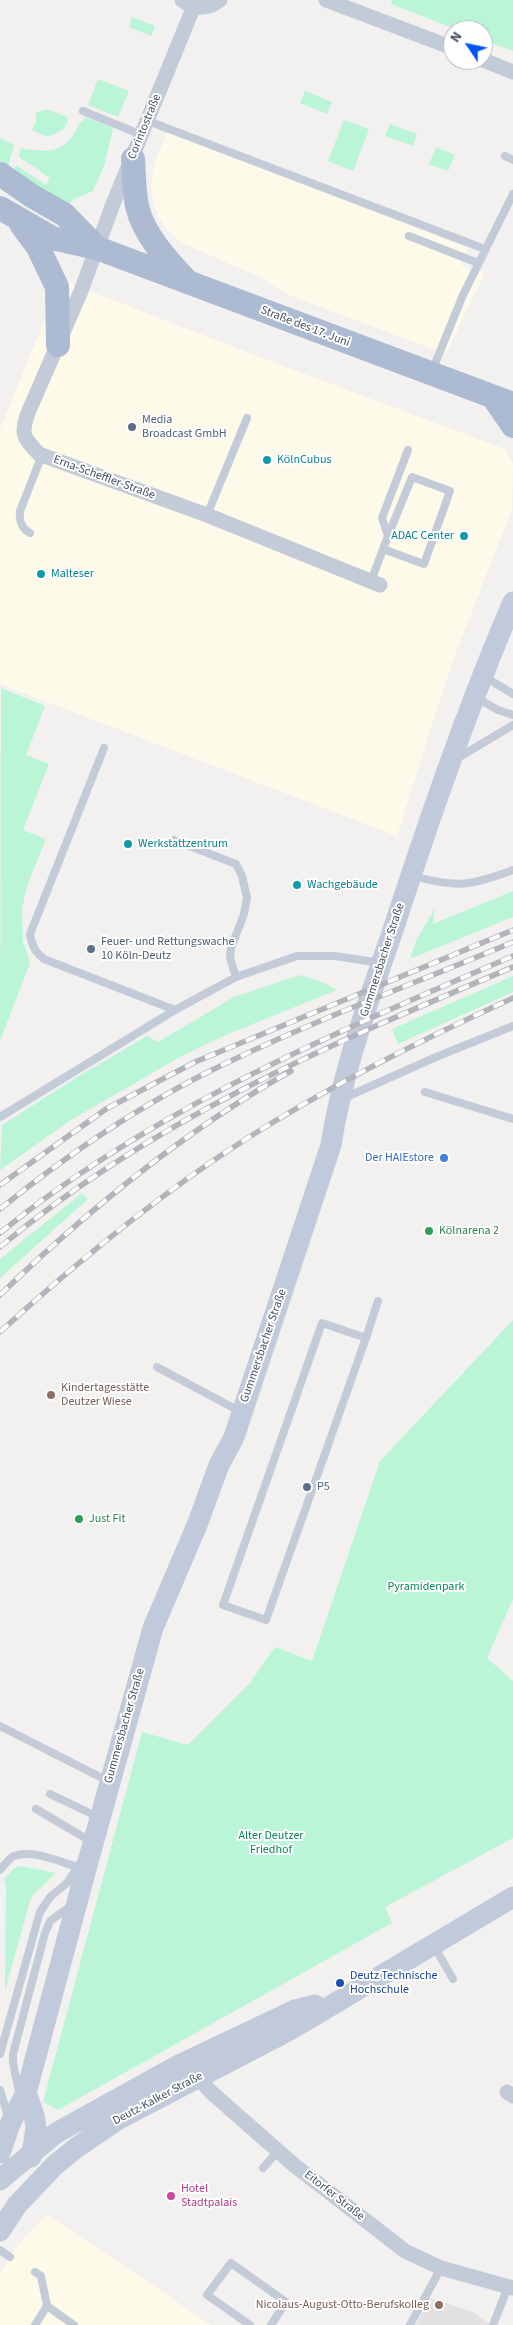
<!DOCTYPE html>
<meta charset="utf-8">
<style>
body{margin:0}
#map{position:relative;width:513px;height:2325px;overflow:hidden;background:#f3f0f0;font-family:"Source Sans 3",sans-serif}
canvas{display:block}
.north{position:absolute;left:443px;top:20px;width:50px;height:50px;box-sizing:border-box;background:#fff;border:1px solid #b5b9bf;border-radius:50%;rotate:304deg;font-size:14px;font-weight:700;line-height:20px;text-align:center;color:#465160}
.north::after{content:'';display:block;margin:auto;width:18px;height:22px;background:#0253fa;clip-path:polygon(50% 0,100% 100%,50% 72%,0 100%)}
</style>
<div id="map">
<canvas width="513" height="2325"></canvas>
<div class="north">N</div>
</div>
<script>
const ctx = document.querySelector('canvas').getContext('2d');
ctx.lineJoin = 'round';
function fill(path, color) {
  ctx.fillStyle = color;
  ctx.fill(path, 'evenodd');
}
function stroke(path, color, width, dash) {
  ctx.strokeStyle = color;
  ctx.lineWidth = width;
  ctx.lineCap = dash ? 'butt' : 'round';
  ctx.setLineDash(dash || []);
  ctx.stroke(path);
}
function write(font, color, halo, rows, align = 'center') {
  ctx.font = font + ' "Source Sans 3",sans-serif';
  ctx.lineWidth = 4;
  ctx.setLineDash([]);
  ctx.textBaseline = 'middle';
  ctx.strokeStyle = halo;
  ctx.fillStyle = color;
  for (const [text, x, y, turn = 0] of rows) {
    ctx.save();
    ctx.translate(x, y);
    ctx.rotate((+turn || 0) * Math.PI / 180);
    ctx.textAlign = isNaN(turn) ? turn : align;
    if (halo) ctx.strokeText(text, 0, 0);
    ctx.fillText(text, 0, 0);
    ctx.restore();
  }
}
const commercial = new Path2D(`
 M167 132 468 248 461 265 484 274 446 354 289 295 260 277 180 242 165 227 159 217 154 205 151 187 154 166Z
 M61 280 270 361 505 449 513 464 512 509 450 668 397 836 0 684V429Z
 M47 2214 211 2325H0V2274L14 2250Z`);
const education = new Path2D(`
 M430 2298 473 2312 492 2325H416Z`);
const green = new Path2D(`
 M392 0H513V51L483 40V30H458L391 4Z
 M132 17 155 26 151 36 129 27Z
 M98 79 129 91 118 117 88 105Z
 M305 91 332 102 327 114 300 103Z
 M47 109 67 117 68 121 63 130 48 137 32 130 36 122V113Z
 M85 117 113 128 104 166 93 191 72 200 68 206 14 173 16 165 46 185 50 178 19 157 21 148C50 154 68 152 80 122L82 123Z
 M344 120 369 129 353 171 328 161Z
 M390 124 417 134 413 146 385 136Z
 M0 138 14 145 8 167 0 161Z
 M436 147 455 155 448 171 429 164Z
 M1 688 45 706 26 755 49 764 23 830 46 839 27 886 22 909 23 941 30 963 0 1041Z
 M513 891V917L410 959 416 941 435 908 433 924Z
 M300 975 322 982 337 990 228 1034 180 1057 71 1120 0 1170 2 1125 79 1076 147 1036 158 1042 234 997Z
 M513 976V992L398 1044 392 1029Z
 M82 1193 88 1199 0 1278V1259Z
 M513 1320V1599L487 1658 513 1681V1838L385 1907 392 1923 58 2110 43 2102 142 1732 188 1745 250 1683 275 1647 312 1661 380 1461Z
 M21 1866 56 1873 34 1894 30 1901 5 1991 6 1883 3 1879 15 1868Z`);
const lane = new Path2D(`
 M83 111 142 135
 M148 121 485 249
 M505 156 513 160
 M409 236 478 263
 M432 371 463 295 513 194
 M207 515 247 418
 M30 533C21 528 19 521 20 511L42 455
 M383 549 424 564 450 491 412 477 388 536
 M371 581 388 536 382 518 408 450
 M485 677 513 694
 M475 697 498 710 513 715
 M104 748 30 934C32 946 35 952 44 959L175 1010
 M456 759 513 725
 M174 840 236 864 242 876 247 898 244 914 231 948 230 958 236 977
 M413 876C457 888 471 886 513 870
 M425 1092 513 1119
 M342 1099 436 1057 513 1026
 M0 1117 175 1010 236 977 297 956H335L381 963
 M366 1338 322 1323 223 1605 266 1620 366 1338 378 1301
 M157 1367 241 1412
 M0 1726 108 1781
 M50 1794 98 1817
 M36 1809 92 1842
 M0 1870C4 1866 9 1858 14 1856 34 1849 62 1863 81 1868
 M434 1946 453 1979
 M0 2054 40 1912 50 1897 67 1883 81 1862
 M0 2090 8 2116
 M19 2092C17 2079 12 2067 13 2054L45 1933 50 1921 71 1906
 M263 2168 278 2151
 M0 2250 10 2257
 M47 2306 74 2325
 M35 2325 47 2306 41 2276 35 2272
 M250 2325 207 2295 231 2263 286 2302 271 2325
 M410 2325 441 2268
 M493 2325 508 2287`);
const street = new Path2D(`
 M182 0C194 10 209 9 220 0
 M326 0 453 48
 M194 6 113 204 81 291 28 413C20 435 24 438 39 454L207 515 380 585
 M483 60 513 72
 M190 2074 198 2078 211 2092 294 2165 405 2251 441 2268 513 2288
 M507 2092 513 2096`);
const secondary = new Path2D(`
 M26 2093C38 2125 38 2124 31 2157
 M0 2153 10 2124 26 2093 86 1869 153 1628 197 1525 219 1465 234 1437 331 1145C342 1072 369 1000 393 930 429 820 467 709 513 602
 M0 2180 56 2133 177 2066 295 2010 315 2005
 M0 2231 17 2205 55 2165 76 2148 117 2120 290 2030 513 1897`);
const primary = new Path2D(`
 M133 159C134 174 134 191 137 206 143 234 168 261 187 281
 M0 174 32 196 65 215 97 248
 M0 208 52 238 97 248 513 404
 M21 224 38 247 57 287 58 345
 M493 397 513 426`);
const rail = new Path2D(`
 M0 1185 106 1109 195 1062 513 930
 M0 1209C63 1158 130 1112 202 1075 303 1024 409 986 513 942
 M0 1233C153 1108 333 1034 513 956
 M0 1247C153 1119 331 1044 513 967
 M0 1295C88 1210 184 1131 291 1071
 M0 1332C77 1262 158 1195 246 1139 331 1085 421 1040 513 998`);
const markers = [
 [132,427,5,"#5c6f8a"],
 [267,460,5,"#0f9aa8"],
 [464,536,5,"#0f9aa8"],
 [41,574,5,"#0f9aa8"],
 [128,844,5,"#0f9aa8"],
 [297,885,5,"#0f9aa8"],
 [91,949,5,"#5c6f8a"],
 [444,1158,5,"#3f7fe0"],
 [429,1231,5,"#2e9e5b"],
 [51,1395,5,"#8d6e63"],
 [307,1487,5,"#5c6f8a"],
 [79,1519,5,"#2e9e5b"],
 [340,1983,5,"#1a4fb4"],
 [171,2196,5,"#d1479c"],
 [439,2305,5,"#8d6e63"]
];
const streetNames = [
 ["Corintostraße",145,127,-68],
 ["Straße des 17. Juni",305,327,21],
 ["Erna-Scheffler-Straße",104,478,20],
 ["Gummersbacher Straße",383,960,-72],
 ["Gummersbacher Straße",264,1346,-71],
 ["Gummersbacher Straße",125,1726,-74],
 ["Deutz-Kalker Straße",158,2099,-28],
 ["Eitorfer Straße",334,2196,38]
];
const serviceNames = [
 ["Media",142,420],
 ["Broadcast GmbH",142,434],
 ["Feuer- und Rettungswache",101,942],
 ["10 Köln-Deutz",101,956],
 ["P5",317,1487]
];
const cultureNames = [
 ["KölnCubus",277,460],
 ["ADAC Center",454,536,"right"],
 ["Malteser",51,574],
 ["Werkstattzentrum",138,844],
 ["Wachgebäude",307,885]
];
const shopNames = [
 ["Der HAIEstore",434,1158]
];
const leisureNames = [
 ["Kölnarena 2",439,1231],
 ["Just Fit",89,1519]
];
const educationNames = [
 ["Kindertagesstätte",61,1388],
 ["Deutzer Wiese",61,1402],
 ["Nicolaus-August-Otto-Berufskolleg",429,2305,"right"]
];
const parkNames = [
 ["Pyramidenpark",426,1587],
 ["Alter Deutzer",271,1836],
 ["Friedhof",271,1850]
];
const transitNames = [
 ["Deutz Technische",350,1976],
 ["Hochschule",350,1990]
];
const hotelNames = [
 ["Hotel",181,2189],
 ["Stadtpalais",181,2203]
];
fill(commercial, '#fefae9');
fill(education, '#e4e1e2');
fill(green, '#baf5d7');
stroke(lane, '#c2cbd7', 8);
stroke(street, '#c2cbd7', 15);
stroke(secondary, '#c1cadb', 21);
stroke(primary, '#adbbd2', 24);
stroke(rail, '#b2b4bb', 5.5);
stroke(rail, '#fff', 4, [11]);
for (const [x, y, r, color] of markers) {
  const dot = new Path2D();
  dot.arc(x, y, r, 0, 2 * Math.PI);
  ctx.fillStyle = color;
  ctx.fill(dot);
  stroke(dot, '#fff', 2);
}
write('12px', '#465160', '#fff', streetNames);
write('12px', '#4e5e75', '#fff', serviceNames, 'left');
write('12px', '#0d838f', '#fff', cultureNames, 'left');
write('12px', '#366cbe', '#fff', shopNames, 'right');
write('12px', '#27864d', '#fff', leisureNames, 'left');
write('12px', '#785e54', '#fff', educationNames, 'left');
write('12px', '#0c8657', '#fff', parkNames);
write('12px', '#164399', '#fff', transitNames, 'left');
write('12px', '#b23c85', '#fff', hotelNames, 'left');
</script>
